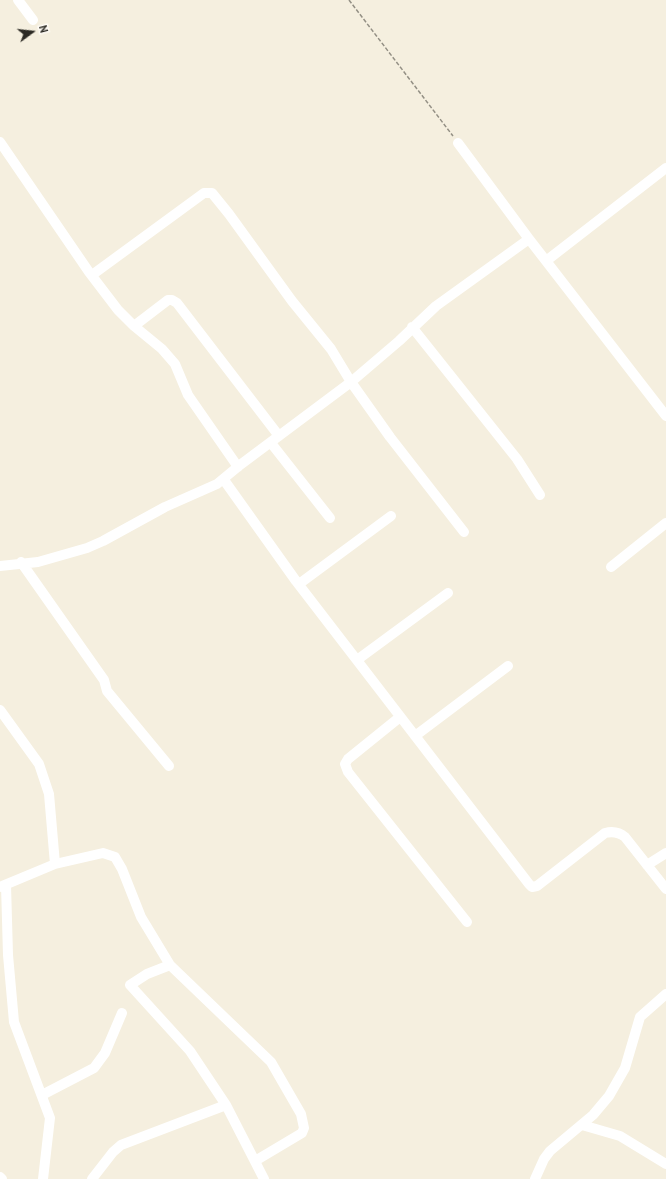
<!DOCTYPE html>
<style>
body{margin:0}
#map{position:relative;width:666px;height:1179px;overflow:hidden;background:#f5efdf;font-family:"PT Sans",sans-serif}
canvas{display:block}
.north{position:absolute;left:12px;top:12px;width:40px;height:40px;-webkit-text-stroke:3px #fffcf6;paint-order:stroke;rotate:75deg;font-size:11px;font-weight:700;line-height:16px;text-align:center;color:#2c2a24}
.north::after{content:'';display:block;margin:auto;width:14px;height:18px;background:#2c2a24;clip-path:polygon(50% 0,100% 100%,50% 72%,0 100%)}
</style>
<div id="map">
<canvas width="666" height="1179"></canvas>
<div class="north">N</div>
</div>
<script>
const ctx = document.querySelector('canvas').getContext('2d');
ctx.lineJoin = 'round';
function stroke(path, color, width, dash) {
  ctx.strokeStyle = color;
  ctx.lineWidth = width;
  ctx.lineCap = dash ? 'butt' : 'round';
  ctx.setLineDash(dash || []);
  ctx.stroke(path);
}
const path = new Path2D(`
 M349 0 453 136`);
const minor = new Path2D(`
 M18 0 33 20
 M0 142 89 272 118 310 134 326 162 349 175 364 188 395 238 467
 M458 143 529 239 666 416
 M546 261 666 168
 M92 275 204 193H212L229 214 292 301 331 349 351 382 390 437 464 532
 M134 326 168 300H172L177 303 279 436
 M412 327 517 459 540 495
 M271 443 330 518
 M224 480 296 581 529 884 532 887 537 886 605 833C613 831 619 832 625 837L666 889
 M21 562 104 680 107 691 169 766
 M0 566 38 562 87 548 103 541 165 507 217 484 240 465 351 382 399 341 436 306 529 239
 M611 567 666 523
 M299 584 391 516
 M357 660 448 593
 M0 710 39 764 49 794 55 864
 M400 717 348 759 345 764 348 772 467 922
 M415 736 508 666
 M647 865 666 853
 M6 885 8 955 14 1022 50 1118 43 1179
 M0 887 55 864 103 853 115 857 122 869 141 917 170 965 271 1062 301 1114 304 1128 302 1133 255 1161
 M170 965 147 974 130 985 190 1051 226 1105 264 1179
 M42 1095 94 1068 105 1053 122 1013
 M582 1125 620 1136 666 1164
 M0 1177 2 1179
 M92 1179 113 1152 121 1145 226 1105
 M535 1179 544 1159 550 1151 593 1115 609 1096 625 1068 640 1017 666 994`);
stroke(path, '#949085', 1.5, [4, 2]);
stroke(minor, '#fff', 10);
</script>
